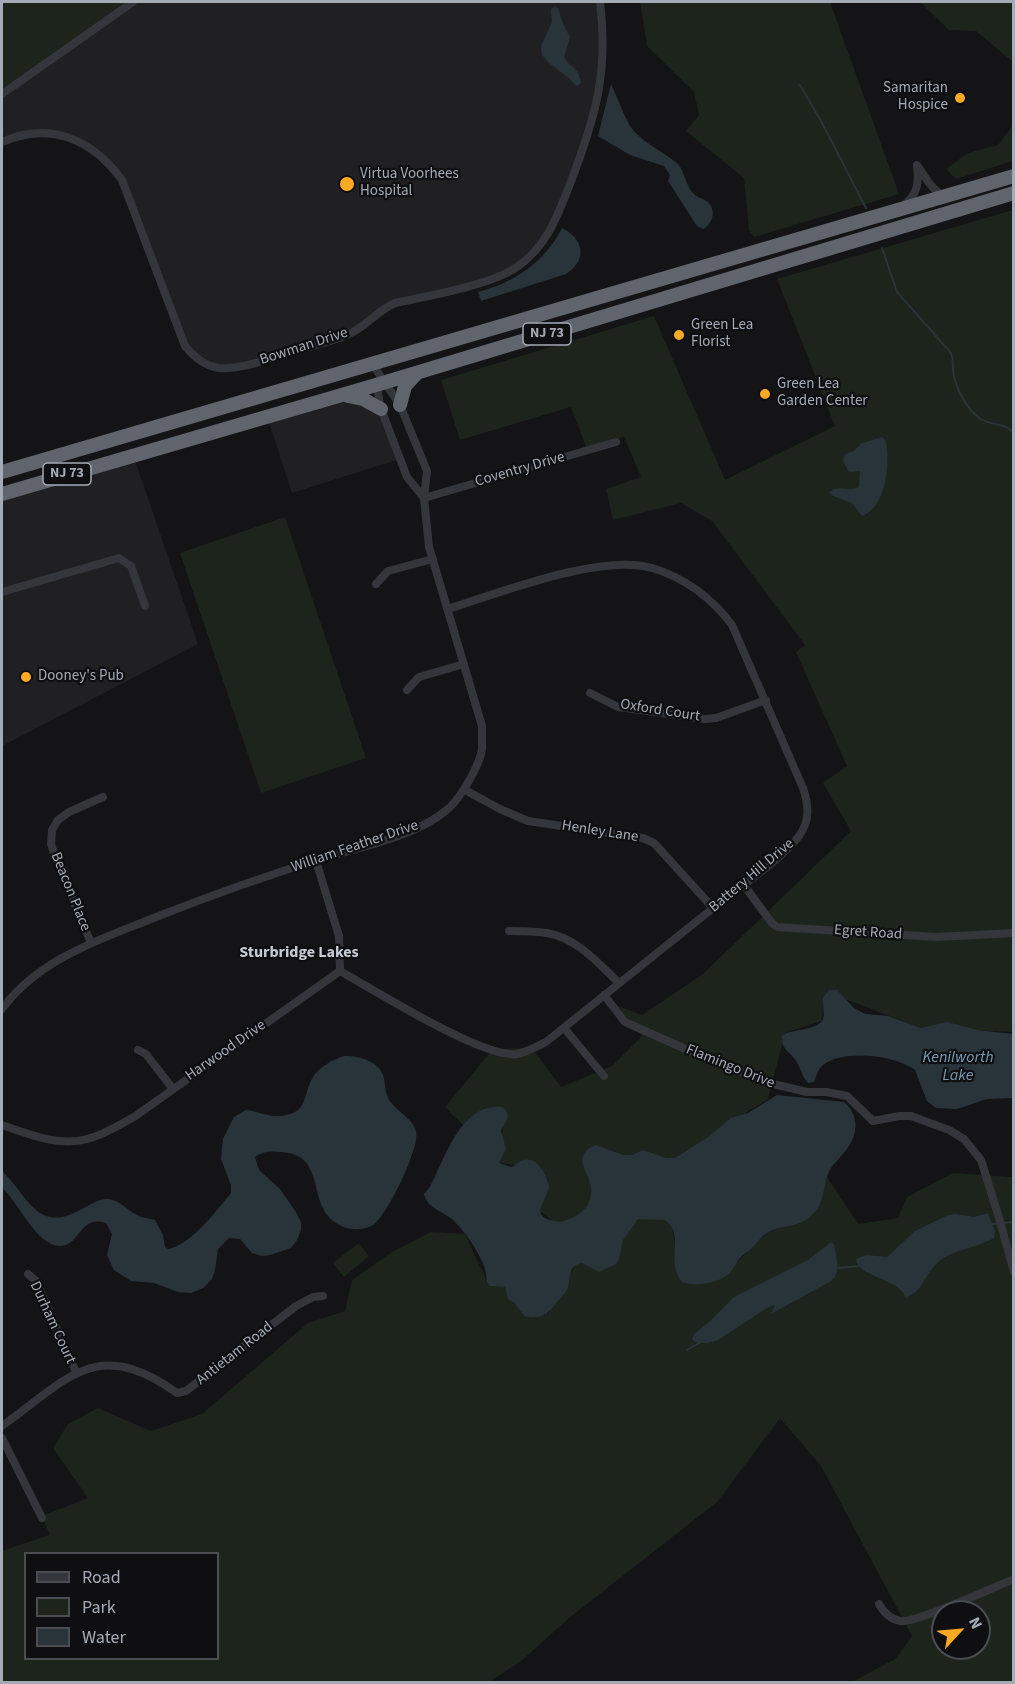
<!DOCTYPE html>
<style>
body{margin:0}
#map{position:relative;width:1015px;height:1684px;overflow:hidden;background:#141416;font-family:"Source Sans 3",sans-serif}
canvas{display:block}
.frame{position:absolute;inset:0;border:3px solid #a4abb7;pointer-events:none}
.legend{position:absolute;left:24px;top:1552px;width:195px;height:108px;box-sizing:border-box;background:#0f0f11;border:2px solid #4b4d53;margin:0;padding:8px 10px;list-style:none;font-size:18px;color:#a4abb7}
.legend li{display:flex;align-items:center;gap:12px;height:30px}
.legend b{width:30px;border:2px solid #4b4d53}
.north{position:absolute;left:931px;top:1600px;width:60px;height:60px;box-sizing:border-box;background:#0f0f11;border:2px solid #4b4d53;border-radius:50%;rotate:64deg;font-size:16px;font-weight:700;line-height:24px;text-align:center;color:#a4abb7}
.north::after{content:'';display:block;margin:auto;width:21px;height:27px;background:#fda924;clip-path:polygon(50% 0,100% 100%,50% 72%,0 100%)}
</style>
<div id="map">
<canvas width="1015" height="1684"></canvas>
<div class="frame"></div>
<ul class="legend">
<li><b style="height:8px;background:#34363b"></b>Road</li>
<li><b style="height:16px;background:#1c241c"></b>Park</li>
<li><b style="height:16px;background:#29343a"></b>Water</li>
</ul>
<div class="north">N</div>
</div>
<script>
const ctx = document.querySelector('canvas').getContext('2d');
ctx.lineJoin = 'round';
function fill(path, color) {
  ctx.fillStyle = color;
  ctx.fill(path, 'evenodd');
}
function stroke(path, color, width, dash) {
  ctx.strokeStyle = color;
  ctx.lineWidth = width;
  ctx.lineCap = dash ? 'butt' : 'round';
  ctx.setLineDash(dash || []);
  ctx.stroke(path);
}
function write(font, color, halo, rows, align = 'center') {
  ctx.font = font + ' "Source Sans 3",sans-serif';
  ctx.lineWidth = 4.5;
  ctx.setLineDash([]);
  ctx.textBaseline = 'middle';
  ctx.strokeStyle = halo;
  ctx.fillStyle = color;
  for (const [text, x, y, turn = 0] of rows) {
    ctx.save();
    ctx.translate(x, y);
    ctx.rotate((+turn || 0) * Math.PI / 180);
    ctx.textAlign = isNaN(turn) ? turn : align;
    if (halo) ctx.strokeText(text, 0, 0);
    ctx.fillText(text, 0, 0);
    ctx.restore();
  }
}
const built = new Path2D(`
 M133 2H600L602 19 594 119 542 245 497 277 395 303 355 330 234 367 205 364 185 346 129 196 95 150 45 134 2 142V94Z
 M342 395 381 409 400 459 292 493 267 416Z
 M133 455 198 644 2 746V494Z`);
const green = new Path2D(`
 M2 2H131L2 94Z
 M640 2H830L899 194 754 237 749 230 744 178 686 131 699 115 694 92 647 46Z
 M920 2H1013V62L976 31 949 30Z
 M1013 125V161L956 179 946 169 968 153 998 145Z
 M1013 210V1032L921 1028 827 992 821 1021 785 1033 768 1099 675 1158 672 1226 682 1282 720 1279 766 1233 813 1214 827 1177 858 1224 898 1218 907 1197 953 1173 1013 1177V1682H852L895 1659 912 1636 821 1466 780 1418 717 1502 569 1618 520 1662 489 1682H2V1551L50 1535 42 1516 88 1498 53 1448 68 1424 98 1408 151 1431 202 1414 308 1323 345 1311 352 1280 392 1252 431 1232 465 1234 489 1286 505 1287 548 1314 576 1264 554 1222 541 1212V1168L499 1163 505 1109 463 1125 445 1107 493 1049 532 1048 561 1087 612 1066 642 1036 618 1006 642 1015 703 974 851 831 823 783 847 766 796 652 805 645 712 521 681 503 613 520 606 489 641 477 624 437 587 449 571 407 460 440 441 380 654 316 725 480 835 426 777 279ZM26 1554H218V1658H26ZM943 1612H979V1648H943Z
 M285 517 366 758 261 793 180 553Z
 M359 1243 369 1256 344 1277 333 1263Z`);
const water = new Path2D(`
 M554 7 558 8 563 24 570 37 564 57C571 70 576 63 581 82L578 86 574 84 569 78 549 63 542 55 541 46 552 22 551 9Z
 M611 84C618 98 624 118 633 130 645 144 664 152 678 164 685 172 685 184 693 193 697 198 703 198 708 202 717 211 712 225 703 229L697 226 668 181 670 175 664 166 630 155 598 136Z
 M562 228C584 239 588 260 566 274L481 301 478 292C515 282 544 263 562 228Z
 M882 437 886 441C890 463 887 507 862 516L852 503 833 496 829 492C839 484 848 493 859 487L860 471 849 472 843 461 845 454 854 451 862 443Z
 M829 990H837L854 1008 865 1014 888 1016 921 1028 947 1022 977 1030 1013 1034V1098L987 1099 957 1109 936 1108 927 1101 915 1070C895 1055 843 1049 823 1065 818 1069 816 1077 814 1082L808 1083C802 1077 801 1068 796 1061 790 1051 781 1050 782 1036 790 1028 817 1032 823 1019 825 1014 822 1004 823 998Z
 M344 1056C356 1055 379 1061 383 1075 386 1084 384 1093 390 1101 397 1112 413 1118 416 1132 420 1148 387 1216 373 1225 353 1236 329 1225 321 1204 312 1179 315 1154 281 1152 271 1151 263 1151 255 1157L259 1170 280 1189 296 1212 301 1222V1230L297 1240 291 1248 270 1255 262 1256 252 1253 240 1239 229 1238 218 1249 215 1270 212 1279 203 1288 191 1293 178 1292 154 1283 131 1281 114 1270 107 1255 112 1234 106 1223C80 1214 80 1246 60 1246 36 1246 19 1202 2 1188V1171C27 1194 36 1233 78 1211 87 1207 99 1198 109 1199 120 1200 130 1213 141 1217 146 1219 150 1218 155 1220L163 1235 165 1247 168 1249C191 1245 217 1210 231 1193V1185L221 1159 223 1139 234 1117 246 1110C257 1111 268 1117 279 1116 309 1114 302 1096 313 1077 319 1067 334 1059 344 1056Z
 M777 1095 844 1102C861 1117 858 1137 843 1154 838 1160 832 1165 829 1172 822 1187 826 1201 813 1214 799 1229 781 1224 767 1233 762 1235 758 1242 754 1246 750 1251 744 1253 740 1258 736 1262 734 1269 730 1273 720 1283 694 1287 682 1282 665 1263 686 1231 664 1220L638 1219 623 1240 619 1259 616 1264 599 1272 582 1263C566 1266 572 1279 567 1290 565 1294 560 1298 557 1302 548 1314 541 1320 524 1316L514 1302 508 1299 505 1287 489 1286C485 1279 487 1271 483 1264 477 1249 465 1232 454 1221 444 1211 427 1209 424 1194L430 1187C445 1158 461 1102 503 1107 513 1117 505 1121 501 1131L506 1149 499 1163 511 1167C515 1166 519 1161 523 1160 538 1156 546 1175 549 1186 546 1204 526 1218 561 1222 579 1217 596 1205 590 1183 588 1175 583 1169 582 1160 583 1152 589 1147 596 1145L623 1155H632L643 1150 666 1158H675L708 1137 731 1118 748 1113Z
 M988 1213 995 1231 994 1238C975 1249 954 1248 937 1263 925 1274 922 1293 906 1297 895 1276 858 1278 856 1259L866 1255 887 1257 915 1231 948 1215 955 1214 974 1217Z
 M831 1242 834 1244C836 1258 842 1272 831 1281L771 1314 775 1305 767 1308 718 1340 707 1343 695 1342 692 1339 694 1334 708 1323 734 1297 808 1260Z`);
const stream = new Path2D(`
 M800 85 821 121 866 208
 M882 248 897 292 951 353C954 361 952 368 954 377 957 390 968 410 979 418 990 426 1005 422 1014 433
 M992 1224 1014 1222
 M837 1268 861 1266
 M687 1350 704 1340`);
const street = new Path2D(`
 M2 94 133 2
 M2 142C50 121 92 139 122 180L185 346C194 357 204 366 219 368 244 370 268 358 291 352 312 346 334 342 353 332 368 324 379 310 395 303 427 296 492 285 517 267 547 246 557 217 570 184 595 119 609 72 600 2
 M904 205C918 194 919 182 917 165 925 176 932 191 944 196
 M376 382 381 409 407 477 424 498
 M424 498 616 442
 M376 584 388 571 433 559
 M2 592 119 558 131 566 145 606
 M407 690 419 677 464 664
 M590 693 618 707 705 719 716 718 766 700
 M465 790 500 809 528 821 643 838 654 843 713 908
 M743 884 772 923 777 927 937 937 1014 933
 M509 931C521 931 534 931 547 933 577 938 598 963 619 983
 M91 943 56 859 51 844 52 830 58 820 69 812 103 797
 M340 971C374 990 482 1058 516 1054 526 1053 537 1046 546 1042 605 995 663 948 722 901 743 885 784 857 799 836 810 821 809 806 803 788L732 625C713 599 684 577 652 568 601 553 499 593 448 609
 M604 995 625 1022 710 1060 769 1083 807 1092H826L847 1096 873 1121 899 1116H911L949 1130 964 1139 981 1160 999 1218 1014 1272
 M2 1009C38 960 96 941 151 919 209 896 268 875 327 857 366 846 419 835 449 808 461 797 480 765 482 749 482 742 482 734 482 726L429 547 424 498 427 471 400 405 373 365
 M564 1028 604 1076
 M138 1050 146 1054 173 1089
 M2 1125C28 1134 59 1147 87 1139 104 1135 119 1125 134 1117L340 971 339 936 316 861
 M28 1274 36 1281 76 1372
 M2 1426C67 1380 96 1335 177 1393L186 1391 296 1306 313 1297 323 1296
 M2 1438 42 1518
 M879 1604C884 1613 890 1619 900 1621 915 1624 994 1587 1014 1579`);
const highway = new Path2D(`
 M348 396 363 399 381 409
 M400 405 405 386 417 373
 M2 472 1014 176
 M2 494 376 385 1014 193`);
const markers = [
 [960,98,6,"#fda924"],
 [347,184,8,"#fda924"],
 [679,335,6,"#fda924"],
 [765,394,6,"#fda924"],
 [26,677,6,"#fda924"]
];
const shields = [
 [547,334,48],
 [67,474,48]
];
const shieldNames = [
 ["NJ 73",547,334],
 ["NJ 73",67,474]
];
const poiNames = [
 ["Samaritan",948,89,"right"],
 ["Hospice",948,106,"right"],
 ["Virtua Voorhees",360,175],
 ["Hospital",360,192],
 ["Green Lea",691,326],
 ["Florist",691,343],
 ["Green Lea",777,385],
 ["Garden Center",777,402],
 ["Dooney's Pub",38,677]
];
const streetNames = [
 ["Bowman Drive",304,347,-18],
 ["Coventry Drive",520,470,-16],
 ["Oxford Court",660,711,9],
 ["Henley Lane",600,832,9],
 ["William Feather Drive",355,847,-19],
 ["Battery Hill Drive",752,876,-40],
 ["Beacon Place",70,892,68],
 ["Egret Road",868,933,4],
 ["Harwood Drive",226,1051,-35],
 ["Flamingo Drive",730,1067,22],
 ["Durham Court",52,1323,65],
 ["Antietam Road",235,1354,-38]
];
const neighbourhoodNames = [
 ["Sturbridge Lakes",299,953]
];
const waterNames = [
 ["Kenilworth",958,1058],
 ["Lake",958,1076]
];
fill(built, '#202023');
fill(green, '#1c241c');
fill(water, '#29343a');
stroke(stream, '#29343a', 2);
stroke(street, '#34363b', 8);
stroke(highway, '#60646c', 14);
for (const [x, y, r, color] of markers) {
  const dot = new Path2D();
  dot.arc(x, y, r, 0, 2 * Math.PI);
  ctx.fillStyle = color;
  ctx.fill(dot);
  stroke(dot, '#0f0f11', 2);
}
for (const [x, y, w] of shields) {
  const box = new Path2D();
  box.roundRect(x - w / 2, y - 11, w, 22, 4.5);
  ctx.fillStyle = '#0f0f11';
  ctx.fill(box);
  stroke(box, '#a4abb7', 1.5);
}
write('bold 14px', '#a4abb7', null, shieldNames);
write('15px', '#a4abb7', '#0f0f11', poiNames, 'left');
write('15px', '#a4abb7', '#0f0f11', streetNames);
write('bold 16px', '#c6cad3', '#0f0f11', neighbourhoodNames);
write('italic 16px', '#799cb4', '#0f0f11', waterNames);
</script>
